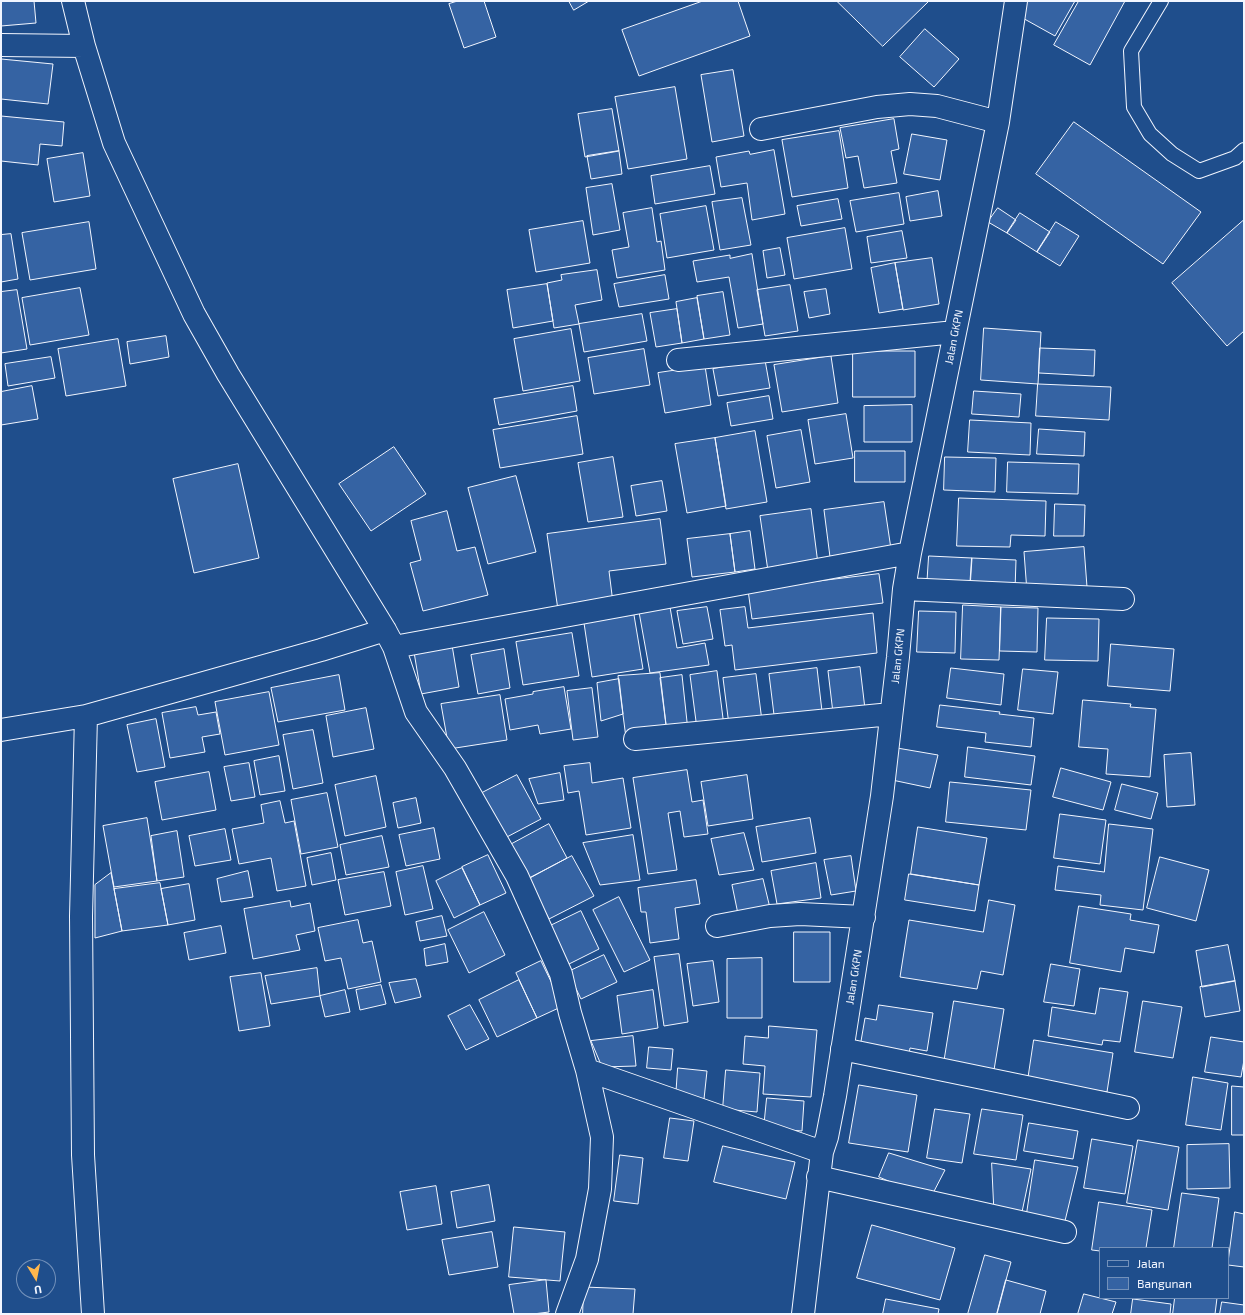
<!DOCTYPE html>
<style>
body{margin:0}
#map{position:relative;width:1245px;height:1315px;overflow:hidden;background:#1f4e8c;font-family:"Exo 2",sans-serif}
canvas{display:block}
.frame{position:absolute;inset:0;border:2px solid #f2f6ff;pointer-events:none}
.legend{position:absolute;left:1099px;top:1247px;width:130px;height:52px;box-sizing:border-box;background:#1f4e8c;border:1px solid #7391ba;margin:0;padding:5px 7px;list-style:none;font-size:12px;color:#f2f6ff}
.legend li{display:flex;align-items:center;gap:8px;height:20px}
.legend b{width:20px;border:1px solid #7391ba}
.north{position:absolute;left:16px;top:1259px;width:40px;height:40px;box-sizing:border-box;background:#1f4e8c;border:1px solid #7391ba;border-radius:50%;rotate:170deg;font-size:11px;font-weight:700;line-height:16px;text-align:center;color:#f2f6ff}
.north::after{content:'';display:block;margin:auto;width:14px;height:18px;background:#ffb74d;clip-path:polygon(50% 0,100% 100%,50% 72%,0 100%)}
</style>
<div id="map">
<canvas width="1245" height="1315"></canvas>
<div class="frame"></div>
<ul class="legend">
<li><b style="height:5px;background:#1f4e8c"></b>Jalan</li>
<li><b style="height:11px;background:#3563a3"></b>Bangunan</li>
</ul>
<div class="north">U</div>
</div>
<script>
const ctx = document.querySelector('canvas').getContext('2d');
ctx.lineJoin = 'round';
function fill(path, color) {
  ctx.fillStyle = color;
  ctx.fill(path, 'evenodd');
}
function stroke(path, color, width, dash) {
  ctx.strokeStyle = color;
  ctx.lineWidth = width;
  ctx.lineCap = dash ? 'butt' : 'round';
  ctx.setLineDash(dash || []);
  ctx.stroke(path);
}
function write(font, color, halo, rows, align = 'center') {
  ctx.font = font + ' "Exo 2",sans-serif';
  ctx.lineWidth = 3;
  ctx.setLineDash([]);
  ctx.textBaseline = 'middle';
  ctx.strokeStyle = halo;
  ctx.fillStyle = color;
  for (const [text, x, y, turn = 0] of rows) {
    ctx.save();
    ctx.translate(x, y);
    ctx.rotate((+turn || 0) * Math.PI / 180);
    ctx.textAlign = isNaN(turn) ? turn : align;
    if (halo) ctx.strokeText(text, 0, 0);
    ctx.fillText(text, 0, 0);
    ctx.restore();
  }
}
const building = new Path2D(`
 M1 1H34L36 23 1 26Z
 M458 1H484L496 37 464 48 449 4Z
 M569 1H589L574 10Z
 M703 1H738L750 36 639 76 622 30Z
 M837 1H929L883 46Z
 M1027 1H1075L1055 36 1019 16Z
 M1079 1H1125L1090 65 1054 45Z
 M925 29 959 59 934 87 900 57Z
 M1 59 53 64 48 104 1 99Z
 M733 70 744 136 712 142 701 75Z
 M675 87 687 159 628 169 615 97Z
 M612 109 619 151 585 157 578 114Z
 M1 116 64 122 62 146 40 144 38 165 1 161Z
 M894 119 899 149 891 151 897 183 864 188 858 156 846 158 840 128Z
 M1074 122 1201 212 1163 264 1036 174Z
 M839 131 848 188 792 197 782 140Z
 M912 134 947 140 940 180 904 174Z
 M774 150 785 214 752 220 747 183 721 187 716 157 749 151 750 154Z
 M619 151 622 174 591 179 587 156Z
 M83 153 90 196 54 202 47 159Z
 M710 166 715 194 655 204 651 176Z
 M612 184 620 230 593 235 586 188Z
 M938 191 942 216 910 221 906 197Z
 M899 193 904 224 856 232 850 201Z
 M742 198 751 245 720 250 712 202Z
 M838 199 842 219 801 226 797 206Z
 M706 206 714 250 667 258 660 214Z
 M652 208 657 242 661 241 665 270 617 278 612 250 629 247 623 213Z
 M998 208 1016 220 1007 233 988 222Z
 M1020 213 1050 232 1037 252 1007 233Z
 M1244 220V331L1227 346 1172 283Z
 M583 221 590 263 536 272 529 230Z
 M89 222 96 269 30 280 22 233Z
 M1056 222 1079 236 1060 266 1037 252Z
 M845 228 852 269 794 279 787 238Z
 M902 231 907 258 871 263 867 237Z
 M11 234 18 279 1 282V235Z
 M780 248 785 275 767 278 763 251Z
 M752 254 763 324 738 328 729 277 697 282 693 261 730 255V258Z
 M932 258 939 304 903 310 895 263Z
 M895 263 903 309 879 313 871 268Z
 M597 270 602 300 575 305 579 324 554 328 547 283 562 280 561 275Z
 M665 275 669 299 619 307 614 284Z
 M547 284 553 321 513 328 507 290Z
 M790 285 798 331 765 336 757 290Z
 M80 288 89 335 30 345 22 298Z
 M826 289 830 314 809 318 804 292Z
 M17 290 27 349 1 353V292Z
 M723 292 730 335 704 339 697 296Z
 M697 298 704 339 682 343 676 302Z
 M677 309 682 343 656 347 650 313Z
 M642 314 647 341 584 352 579 324Z
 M984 328 1041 332 1038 384 981 380Z
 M571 329 580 381 523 391 514 339Z
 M166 336 169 357 130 364 127 342Z
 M118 339 126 386 66 396 58 349Z
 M1040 348 1095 350 1094 376 1039 373Z
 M644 349 650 385 594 394 588 358Z
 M853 351H915V397H853Z
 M831 356 838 403 782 412 774 365Z
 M51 357 55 378 8 386 5 364Z
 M765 360 770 388 718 396 713 369Z
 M705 366 711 405 665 413 658 373Z
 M1038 384 1111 387 1109 420 1036 416Z
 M32 386 38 419 1 425V392Z
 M573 386 577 411 499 425 494 399Z
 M974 391 1021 394 1019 417 972 414Z
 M769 396 773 419 731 426 727 403Z
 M912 405V442H864V406Z
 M846 414 853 458 815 464 808 420Z
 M577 416 583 454 500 468 493 430Z
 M970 420 1031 423 1030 455 968 452Z
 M1039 429 1085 432 1084 456 1037 454Z
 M801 430 810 482 776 488 767 436Z
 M755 431 767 502 726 509 715 438Z
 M715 438 726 506 687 513 675 444Z
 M394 447 426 494 371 531 339 484Z
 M855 451H905V482H855Z
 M613 457 623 517 588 522 578 463Z
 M945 457 996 458 995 492 944 490Z
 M1008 462 1079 464 1078 494 1007 492Z
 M238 464 259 558 194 573 173 479Z
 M516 476 536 552 488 564 468 488Z
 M662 481 667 511 636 516 631 486Z
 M959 498 1046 501 1045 536 1011 535 1010 547 957 546Z
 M884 502 891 549 830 557 824 510Z
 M1055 504 1085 505 1084 536H1054Z
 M811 509 818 564 768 571 760 516Z
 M447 511 457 551 475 547 488 595 423 611 410 563 421 560 411 521Z
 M660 519 666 564 609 571 613 603 558 610 547 534Z
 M750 531 755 569 735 572 730 534Z
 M730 534 735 572 692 577 687 539Z
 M1084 547 1087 587 1027 592 1024 552Z
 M929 556 972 558 970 588 927 587Z
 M972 558 1016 560 1015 590 970 588Z
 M879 574 883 603 752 619 748 590Z
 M963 605 1001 607 999 660 961 659Z
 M670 607 677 648 705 643 709 665 650 673 639 612Z
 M707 607 713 639 683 644 677 611Z
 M745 607 748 628 873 613 877 653 735 670 732 645 725 646 720 610Z
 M1001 607 1038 608 1037 652 1000 651Z
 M919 611 956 612 955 653 917 652Z
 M634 615 643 669 592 677 584 623Z
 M1047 618 1099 619 1098 661 1045 660Z
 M572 633 579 676 523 685 516 642Z
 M1111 644 1174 649 1170 691 1108 686Z
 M452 645 459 687 421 694 414 652Z
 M504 649 510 688 478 694 471 655Z
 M860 667 865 709 833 713 828 671Z
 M817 668 823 720 775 723 769 674Z
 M951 668 1004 674 1001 705 947 698Z
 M1023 669 1058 672 1053 714 1018 710Z
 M717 671 724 726 697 729 690 675Z
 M660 673 667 733 626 738 618 676Z
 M756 674 762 721 729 725 723 678Z
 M339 675 345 710 278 722 271 688Z
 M682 675 688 731 667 733 660 678Z
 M619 679 623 714 601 721 597 683Z
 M564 687 571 729 540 734 538 725 510 730 505 699 533 694V692Z
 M592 688 598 737 573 740 567 691Z
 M269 692 279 745 225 755 215 702Z
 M500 695 507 740 449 749 441 704Z
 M1083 700 1131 704 1130 707 1156 709 1150 777 1106 774 1108 749 1079 747Z
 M940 705 1000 712 999 714 1034 718 1031 747 985 742 986 733 937 727Z
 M196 707 198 715 216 712 220 734 202 737 205 752 170 758 162 713Z
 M366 708 374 749 333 757 326 716Z
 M156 719 165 767 137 772 127 725Z
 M313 730 323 783 293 789 283 735Z
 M968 747 1035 756 1031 785 965 777Z
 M897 748 938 755 930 788 892 780Z
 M1191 753 1195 805 1167 807 1164 755Z
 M279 756 285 791 260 795 254 761Z
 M249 763 255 797 231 801 224 767Z
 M590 763 592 783 623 778 631 828 586 835 579 791 568 793 564 766Z
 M1061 768 1111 782 1103 810 1053 797Z
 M687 770 692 802 703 800 708 834 684 837 680 811 668 813 677 870 648 874 633 778Z
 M209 772 216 810 162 820 155 782Z
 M560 773 564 800 538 804 529 779Z
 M517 775 541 819 505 838 480 794Z
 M747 775 753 819 708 826 701 782Z
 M376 776 386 827 345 836 335 785Z
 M950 782 1031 790 1026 830 946 822Z
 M1122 784 1158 793 1151 819 1115 810Z
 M327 793 338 847 301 854 291 800Z
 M416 798 421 823 398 828 393 803Z
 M280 801 285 823 294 821 306 886 277 891 271 858 239 864 232 829 264 823 261 805Z
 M1060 814 1106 820 1100 864 1054 858Z
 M147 818 157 881 114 887 103 826Z
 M810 818 816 853 762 862 756 827Z
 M549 824 567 858 528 879 510 845Z
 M1109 824 1153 829 1143 910 1100 905 1101 895 1055 890 1058 866 1104 872Z
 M918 827 987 838 979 885 911 874Z
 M434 828 440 859 406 866 399 835Z
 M225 829 231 860 195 866 189 836Z
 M177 831 184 877 157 881 151 836Z
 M744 833 754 870 719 875 711 839Z
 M633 835 640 880 600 885 583 843Z
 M382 836 389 867 346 875 340 845Z
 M331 853 336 880 312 885 307 858Z
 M488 855 506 893 480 905 462 867Z
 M572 856 594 896 549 919 528 879Z
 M851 856 856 891 831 895 824 860Z
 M1160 857 1209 870 1196 921 1147 908Z
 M816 863 821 898 777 904 771 871Z
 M423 866 433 909 405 915 396 872Z
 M462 868 480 905 454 918 436 881Z
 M248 871 253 897 221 902 217 879Z
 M384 872 391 906 345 915 338 880Z
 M111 873 122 931 95 938V885Z
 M909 874 979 885 975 911 905 900Z
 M763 879 770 908 738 914 732 885Z
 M696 880 700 904 675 908 679 939 650 943 646 912H641L638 888Z
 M160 883 168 925 122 931 114 889Z
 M189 884 195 920 168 925 161 889Z
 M619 897 650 960 624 972 593 910Z
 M989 900 1015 905 1003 975 981 971 977 989 900 977 909 920 983 932Z
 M290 901 291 907 310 903 315 931 296 935 300 950 253 959 244 909Z
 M1079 906 1131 914 1130 920 1159 925 1154 953 1125 948 1121 972 1070 963Z
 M581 911 599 949 567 965 548 927Z
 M484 912 505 955 469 973 448 930Z
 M442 916 447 936 420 941 416 922Z
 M358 920 363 943 372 941 381 982 348 989 341 958 325 961 318 928Z
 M221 926 226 953 189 960 184 933Z
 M794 932H830V982H794Z
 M445 944 448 962 426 966 424 949Z
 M1228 945 1235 981 1202 987 1196 951Z
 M679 954 688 1022 664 1026 654 957Z
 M604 955 617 982 581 999 568 972Z
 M762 958V1018H727V959Z
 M541 961 563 1006 537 1018 516 973Z
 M713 961 719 1002 693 1006 687 964Z
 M1051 964 1080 969 1074 1006 1044 1002Z
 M317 968 320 996 271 1004 265 976Z
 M261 973 270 1026 239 1031 230 977Z
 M416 979 421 997 395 1003 389 983Z
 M519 980 537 1018 497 1037 479 1000Z
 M1235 981 1240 1011 1205 1017 1200 987Z
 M381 985 386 1004 360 1010 356 990Z
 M1100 988 1128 992 1120 1042 1103 1040 1102 1045 1048 1036 1052 1007 1095 1014Z
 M345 990 350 1012 325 1017 320 996Z
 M653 990 658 1028 622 1034 617 996Z
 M954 1001 1004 1009 994 1070 944 1063Z
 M1143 1001 1182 1007 1173 1058 1135 1052Z
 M470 1005 489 1039 466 1050 448 1016Z
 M879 1005 933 1013 927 1051 910 1048 909 1054 860 1047 865 1018 876 1020Z
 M769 1026 817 1030 811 1097 763 1094 765 1066 743 1064 745 1036 768 1038Z
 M633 1036 636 1066 602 1067 591 1041Z
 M1211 1037 1244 1042V1060L1241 1077 1205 1072Z
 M1034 1040 1113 1053 1107 1092 1028 1080Z
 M649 1047 673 1049 671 1070 647 1068Z
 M678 1068 707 1071 704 1099 676 1097Z
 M726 1070 760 1073 757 1112 723 1109Z
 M1193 1077 1228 1083 1221 1130 1186 1125Z
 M859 1085 917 1095 908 1152 849 1143Z
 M1232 1086 1244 1087V1135H1232Z
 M767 1098 804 1101 802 1131 764 1128Z
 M935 1109 970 1114 962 1163 927 1158Z
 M982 1109 1023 1115 1016 1160 974 1154Z
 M670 1118 694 1121 688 1161 664 1158Z
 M1029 1123 1078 1131 1073 1159 1024 1151Z
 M1092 1139 1133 1146 1125 1194 1084 1188Z
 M1138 1140 1179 1147 1168 1210 1127 1203Z
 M1229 1144 1230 1188 1187 1189V1145Z
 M723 1146 795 1162 786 1199 714 1182Z
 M889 1153 945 1170 930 1199 879 1177Z
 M620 1155 643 1158 638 1204 614 1201Z
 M1035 1160 1078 1167 1064 1225 1027 1213Z
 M992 1163 1031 1169 1022 1212 994 1205Z
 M489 1185 495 1221 457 1228 451 1192Z
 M436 1186 442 1224 407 1230 400 1192Z
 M1182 1193 1219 1198 1212 1248H1174Z
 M1099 1202 1152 1210 1146 1248H1100V1251L1092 1250Z
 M1235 1212 1244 1214V1267L1228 1265Z
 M872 1225 955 1248 940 1300 857 1278Z
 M514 1227 565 1232 560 1281 509 1277Z
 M492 1232 498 1267 449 1275 442 1240Z
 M985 1255 1011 1262 1006 1280 997 1314H968Z
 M546 1280 549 1312 533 1314H514L509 1285Z
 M1006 1280 1046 1291 1040 1314H997Z
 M584 1287 635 1289 633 1314H583Z
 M1084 1294 1116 1302 1112 1314H1078Z
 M1175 1298H1217L1215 1314H1173Z
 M886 1299 939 1309 938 1314H883Z
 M1133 1299 1171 1304 1170 1314H1131Z
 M1222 1302 1244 1305V1314H1220Z`);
const service = new Path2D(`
 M1161 1 1131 51 1134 107 1150 134 1172 154 1199 171 1235 158 1244 150`);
const minor = new Path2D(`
 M73 1 84 46
 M1 45 84 46 114 143 194 314 228 374 385 630 394 647 416 712 455 768 517 876 561 974 570 1013 587 1070 602 1137 600 1189 587 1259 567 1314
 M761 129 877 107 910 104 937 106 998 122
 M678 360 955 332
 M904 589 1123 599
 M394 647 910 553
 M86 716 81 916 83 1155 93 1314
 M1 730 86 716 321 650 385 630
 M635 739 891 714
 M717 926 770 916 800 914 864 917
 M842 1049 1128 1108
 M587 1070 822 1152
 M818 1177 1065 1232
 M803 1314 822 1152 827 1137 835 1096 882 796 898 657 904 589 910 553 998 122 1016 1`);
const streetNames = [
 ["Jalan GKPN",954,337,-79],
 ["Jalan GKPN",898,656,-84],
 ["Jalan GKPN",854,977,-81]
];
fill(building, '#3563a3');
stroke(building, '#f2f6ff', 1);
stroke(service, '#f2f6ff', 16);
stroke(minor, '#f2f6ff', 24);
stroke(service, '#1f4e8c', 14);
stroke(minor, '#1f4e8c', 22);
write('11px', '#f2f6ff', '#1f4e8c', streetNames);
</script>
